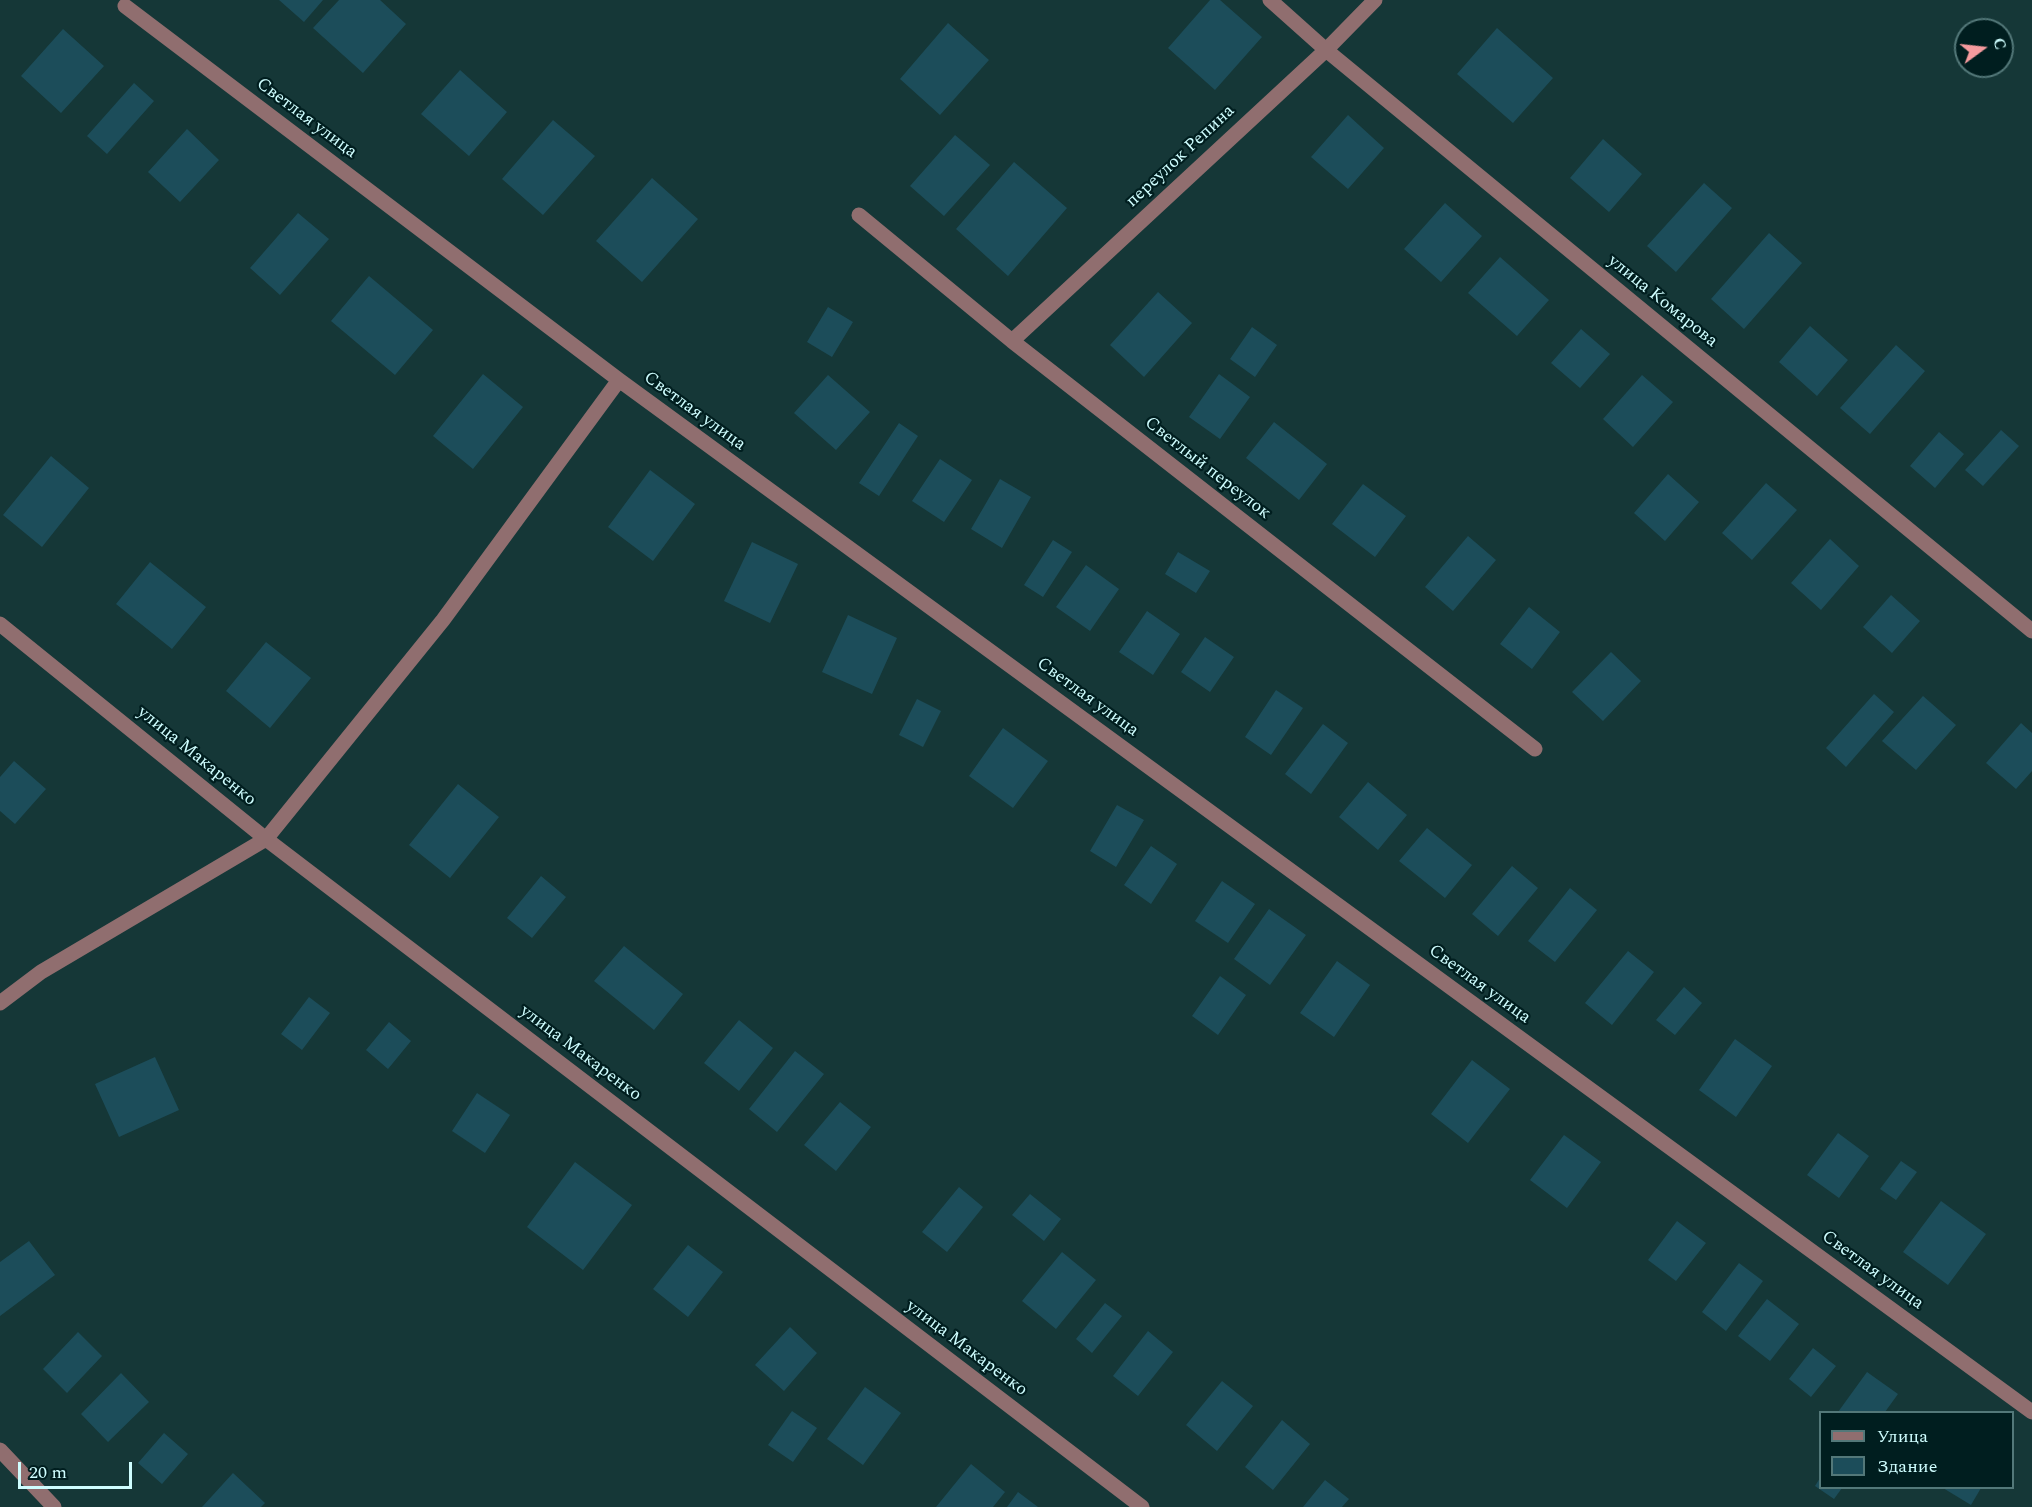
<!DOCTYPE html>
<meta charset="utf-8">
<style>
body{margin:0}
#map{position:relative;width:2032px;height:1507px;overflow:hidden;background:#153737;font-family:Spectral,serif}
canvas{display:block}
.legend{position:absolute;left:1819px;top:1411px;width:195px;height:78px;box-sizing:border-box;background:#001e1f;border:2px solid #537879;margin:0;padding:8px 10px;list-style:none;font-size:18px;color:#cffeff}
.legend li{display:flex;align-items:center;gap:12px;height:30px}
.legend b{width:30px;border:2px solid #537879}
.north{position:absolute;left:1954px;top:18px;width:60px;height:60px;box-sizing:border-box;background:#001e1f;border:2px solid #537879;border-radius:50%;rotate:75deg;font-size:16px;font-weight:700;line-height:24px;text-align:center;color:#cffeff}
.north::after{content:'';display:block;margin:auto;width:21px;height:27px;background:#f59b9e;clip-path:polygon(50% 0,100% 100%,50% 72%,0 100%)}
.scale{position:absolute;left:18px;top:1462px;width:114px;height:27px;box-sizing:border-box;border:3px solid #cffeff;border-top:0;padding-left:8px;font-size:18px;line-height:21px;white-space:nowrap;color:#cffeff;-webkit-text-stroke:4px #001e1f;paint-order:stroke}
</style>
<div id="map">
<canvas width="2032" height="1507"></canvas>
<ul class="legend">
<li><b style="height:8px;background:#906e6f"></b>Улица</li>
<li><b style="height:16px;background:#1c4d5a"></b>Здание</li>
</ul>
<div class="north">С</div>
<div class="scale">20 m</div>
</div>
<script>
const ctx = document.querySelector('canvas').getContext('2d');
ctx.lineJoin = 'round';
function fill(path, color) {
  ctx.fillStyle = color;
  ctx.fill(path, 'evenodd');
}
function stroke(path, color, width, dash) {
  ctx.strokeStyle = color;
  ctx.lineWidth = width;
  ctx.lineCap = dash ? 'butt' : 'round';
  ctx.setLineDash(dash || []);
  ctx.stroke(path);
}
function write(font, color, halo, rows, align = 'center') {
  ctx.font = font + ' Spectral,serif';
  ctx.lineWidth = 4.5;
  ctx.setLineDash([]);
  ctx.textBaseline = 'middle';
  ctx.strokeStyle = halo;
  ctx.fillStyle = color;
  for (const [text, x, y, turn = 0] of rows) {
    ctx.save();
    ctx.translate(x, y);
    ctx.rotate((+turn || 0) * Math.PI / 180);
    ctx.textAlign = isNaN(turn) ? turn : align;
    if (halo) ctx.strokeText(text, 0, 0);
    ctx.fillText(text, 0, 0);
    ctx.restore();
  }
}
const building = new Path2D(`
 M279 0H323L304 22Z
 M339 0H380L406 24 363 73 313 28Z
 M1210 0H1220L1262 37 1215 90 1168 48Z
 M948 23 989 60 940 115 900 79Z
 M1497 28 1553 78 1513 123 1457 74Z
 M63 29 104 66 61 113 21 76Z
 M460 70 507 112 469 156 421 114Z
 M134 83 154 101 107 154 87 136Z
 M1348 115 1384 148 1348 189 1311 157Z
 M553 120 595 156 543 215 502 179Z
 M187 129 219 160 180 202 148 172Z
 M955 135 990 165 944 216 910 186Z
 M1603 139 1642 174 1609 212 1570 178Z
 M1014 162 1067 208 1008 276 956 229Z
 M652 178 698 219 642 282 596 241Z
 M1704 183 1732 208 1676 272 1647 246Z
 M1445 203 1482 236 1441 282 1404 249Z
 M298 213 329 239 280 295 250 268Z
 M1769 233 1802 263 1744 329 1711 299Z
 M1500 257 1549 300 1517 336 1468 293Z
 M369 276 433 330 395 375 331 321Z
 M1158 292 1192 323 1144 377 1110 345Z
 M828 307 853 322 832 357 807 342Z
 M1810 326 1848 360 1817 396 1779 362Z
 M1252 327 1277 345 1255 377 1230 359Z
 M1581 329 1610 354 1580 388 1551 363Z
 M1896 345 1925 371 1870 434 1840 408Z
 M483 374 523 407 473 469 433 436Z
 M1219 374 1250 397 1220 439 1189 417Z
 M828 375 870 412 836 450 794 413Z
 M1642 375 1673 402 1633 447 1603 419Z
 M1274 422 1327 464 1299 500 1246 458Z
 M899 423 918 436 879 496 859 483Z
 M2001 430 2019 446 1983 486 1965 470Z
 M1939 432 1964 454 1935 488 1910 466Z
 M51 456 89 488 42 547 3 515Z
 M940 459 972 480 944 522 912 501Z
 M650 470 695 504 653 561 608 527Z
 M1668 474 1699 502 1665 541 1634 513Z
 M1000 479 1031 497 1002 548 971 529Z
 M1766 483 1797 510 1752 560 1722 533Z
 M1363 484 1406 516 1375 557 1332 524Z
 M1468 536 1496 560 1453 611 1425 587Z
 M1830 539 1859 566 1821 610 1791 583Z
 M1053 540 1072 552 1043 597 1024 585Z
 M752 542 798 564 770 623 724 601Z
 M1178 552 1210 571 1196 593 1165 574Z
 M150 562 206 607 172 649 116 604Z
 M1086 565 1119 589 1090 631 1056 607Z
 M1891 595 1920 621 1892 653 1863 627Z
 M1529 607 1560 632 1532 669 1500 644Z
 M1147 611 1180 634 1153 675 1119 652Z
 M848 615 897 638 872 694 822 672Z
 M1205 637 1234 657 1210 692 1181 672Z
 M266 642 311 678 270 728 226 691Z
 M1611 652 1641 681 1603 721 1572 692Z
 M1276 690 1303 708 1271 755 1245 737Z
 M1874 694 1894 712 1846 767 1826 748Z
 M1923 696 1956 725 1916 770 1882 741Z
 M917 699 941 711 923 747 899 735Z
 M2021 723 2032 733V771L2016 789 1986 763Z
 M1323 724 1348 743 1311 794 1285 774Z
 M1003 728 1048 761 1013 808 969 776Z
 M14 761 46 789 15 824 0 811V777Z
 M1368 782 1407 815 1378 850 1339 817Z
 M458 784 499 817 450 878 409 845Z
 M1117 805 1144 820 1116 867 1090 851Z
 M1427 828 1472 865 1445 898 1399 861Z
 M1151 846 1177 864 1151 904 1124 885Z
 M1512 866 1538 888 1498 936 1472 914Z
 M541 876 566 897 532 938 507 918Z
 M1222 881 1255 904 1228 943 1195 921Z
 M1570 888 1597 910 1555 962 1528 941Z
 M1269 909 1306 935 1270 985 1234 959Z
 M624 946 683 994 654 1030 594 981Z
 M1628 951 1654 972 1612 1025 1585 1003Z
 M1337 961 1370 985 1334 1037 1300 1013Z
 M1220 976 1246 995 1218 1035 1192 1016Z
 M1684 987 1702 1003 1675 1035 1656 1020Z
 M309 997 330 1013 302 1050 281 1034Z
 M739 1020 773 1048 739 1091 704 1063Z
 M389 1022 411 1041 388 1069 366 1050Z
 M1735 1039 1772 1066 1736 1117 1699 1090Z
 M795 1051 824 1074 777 1132 749 1109Z
 M155 1057 179 1110 119 1137 95 1084Z
 M1472 1060 1510 1089 1468 1143 1431 1114Z
 M477 1093 510 1115 485 1153 452 1131Z
 M840 1102 871 1127 836 1171 804 1145Z
 M1838 1133 1869 1156 1839 1198 1807 1175Z
 M1564 1135 1601 1162 1567 1208 1530 1180Z
 M1901 1161 1917 1172 1896 1200 1880 1189Z
 M575 1162 632 1205 583 1270 527 1227Z
 M959 1187 983 1207 947 1252 922 1232Z
 M1030 1194 1061 1219 1044 1241 1012 1215Z
 M1941 1201 1986 1234 1948 1285 1903 1252Z
 M1677 1221 1706 1243 1676 1281 1648 1260Z
 M29 1241 55 1275 0 1316V1262Z
 M688 1245 723 1272 688 1317 653 1289Z
 M1062 1252 1096 1280 1056 1329 1022 1301Z
 M1739 1263 1763 1281 1726 1331 1702 1312Z
 M1767 1299 1799 1324 1770 1361 1738 1336Z
 M1105 1303 1122 1316 1092 1353 1076 1339Z
 M790 1327 817 1353 784 1391 755 1365Z
 M1148 1331 1173 1352 1138 1396 1113 1376Z
 M78 1332 102 1356 67 1393 43 1369Z
 M1813 1348 1836 1366 1811 1397 1789 1379Z
 M1867 1372 1898 1394 1885 1412H1838Z
 M121 1373 149 1402 108 1442 81 1414Z
 M1222 1381 1253 1406 1217 1451 1186 1425Z
 M865 1387 901 1413 863 1465 827 1439Z
 M792 1411 817 1428 793 1462 768 1445Z
 M1282 1420 1310 1444 1273 1490 1245 1467Z
 M164 1433 188 1454 162 1484 138 1463Z
 M971 1464 1005 1492 993 1507H936Z
 M233 1473 265 1503 261 1507H202Z
 M1820 1478V1488H1842L1834 1499 1815 1486Z
 M1325 1480 1349 1499 1342 1507H1303Z
 M1943 1488H1981L1971 1505Z
 M1018 1492 1038 1507H1007Z`);
const minor = new Path2D(`
 M1270 0 1326 50 2032 631
 M125 6 619 380 2032 1412
 M859 215 1012 341 1535 749
 M1012 341 1326 50 1375 0
 M0 624 266 839 1142 1507
 M0 1003 41 972 266 839 443 620 619 380
 M0 1450 54 1507`);
const streetNames = [
 ["Светлая улица",306,119,37],
 ["переулок Репина",1181,157,-43],
 ["улица Комарова",1662,302,39],
 ["Светлая улица",694,412,36],
 ["Светлый переулок",1207,469,38],
 ["Светлая улица",1087,698,36],
 ["улица Макаренко",196,757,39],
 ["Светлая улица",1479,985,36],
 ["улица Макаренко",580,1054,37],
 ["Светлая улица",1872,1271,36],
 ["улица Макаренко",966,1349,37]
];
fill(building, '#1c4d5a');
stroke(minor, '#906e6f', 15);
write('18px', '#cffeff', '#001e1f', streetNames);
</script>
